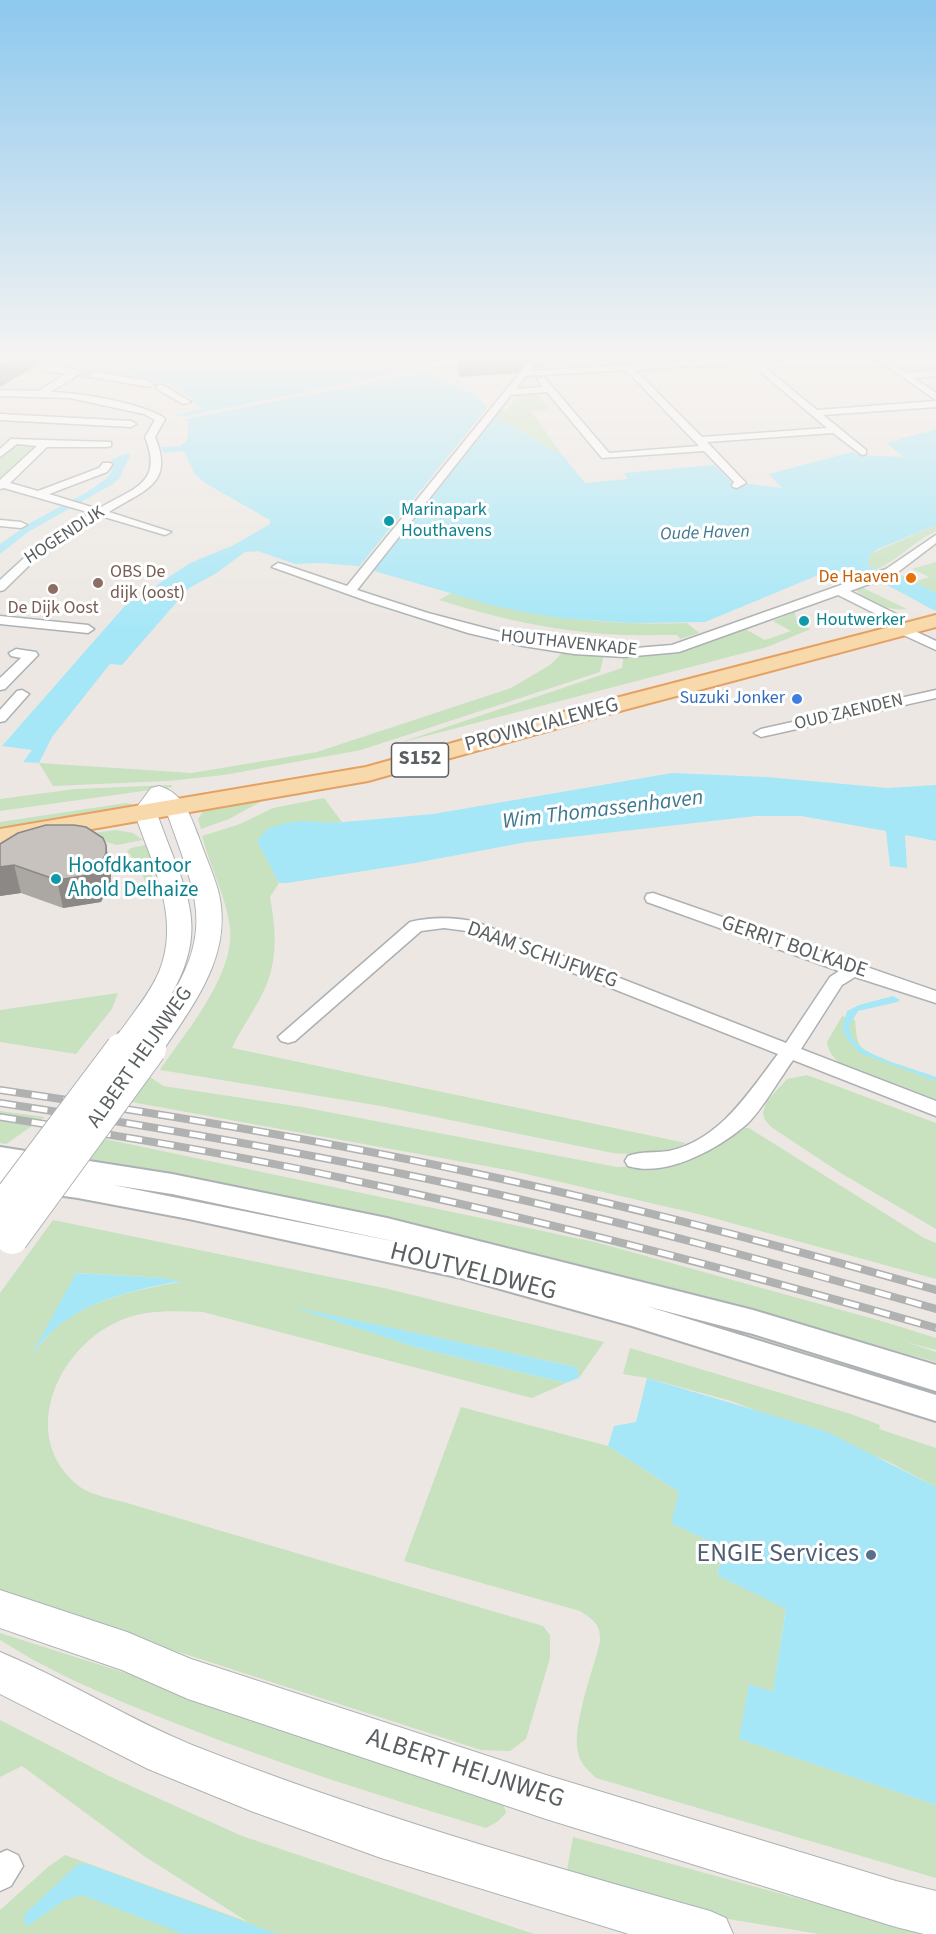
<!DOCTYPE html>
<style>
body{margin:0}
canvas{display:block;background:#ece7e2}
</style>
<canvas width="936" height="1934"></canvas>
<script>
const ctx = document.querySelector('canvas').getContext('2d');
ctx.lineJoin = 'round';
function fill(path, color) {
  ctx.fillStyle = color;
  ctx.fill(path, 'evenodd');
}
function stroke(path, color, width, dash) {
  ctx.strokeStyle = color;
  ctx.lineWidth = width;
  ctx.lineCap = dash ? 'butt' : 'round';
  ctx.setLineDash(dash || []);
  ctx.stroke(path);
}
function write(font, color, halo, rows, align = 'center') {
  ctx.font = font + ' "Source Sans 3",sans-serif';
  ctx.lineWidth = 6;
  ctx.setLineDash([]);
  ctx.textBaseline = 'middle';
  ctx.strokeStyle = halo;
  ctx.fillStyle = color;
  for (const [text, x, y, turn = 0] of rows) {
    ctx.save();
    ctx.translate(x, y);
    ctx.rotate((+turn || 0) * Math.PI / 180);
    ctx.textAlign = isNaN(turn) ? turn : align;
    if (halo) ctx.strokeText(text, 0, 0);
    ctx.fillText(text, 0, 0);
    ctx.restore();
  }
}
const green = new Path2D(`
 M543 358H744L530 372 535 366 543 365Z
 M536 393 550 409 531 411 563 456 496 417 502 409 507 410 519 394Z
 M14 446 37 447 3 480 0 479V459Z
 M936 525V531C913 542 898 560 875 570L870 567 868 561 870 554Z
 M936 562V593L908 580 895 579 901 575 917 581 929 577 912 569Z
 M861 587 907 609C891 611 866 604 856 590Z
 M451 593C531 616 603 626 687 623L699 633 680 639 677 635C650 635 621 636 593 633 540 628 490 616 439 600Z
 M795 612 797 624 811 629 767 647 399 743 622 668 624 654H673L745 629 765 640 791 631 773 621Z
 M564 651 604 654 600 672 361 750 224 775 168 781 53 786 39 763 192 773 317 752 511 688 550 665Z
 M171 785 172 787 0 811V799L75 789Z
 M273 795 229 819 201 829 198 819 206 807Z
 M324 798 342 822 257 840 279 883 270 897C275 925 278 954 268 981 259 1005 242 1026 232 1048L686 1143C663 1156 639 1155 613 1153L381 1106 160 1070C185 1033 235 975 230 928 226 896 210 867 202 836L240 824 273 808Z
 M126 803 132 804 135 808 0 829V822Z
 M116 830 133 833 143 840 117 845 95 839 70 836Z
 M145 845 152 863V883L146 884 139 866 127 851 131 848Z
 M118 993 112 1009 76 1054 0 1042V1010Z
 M842 1016 855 1020C856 1028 856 1037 859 1044 869 1061 917 1072 936 1079V1102L843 1065C833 1058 829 1053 827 1042Z
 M807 1075 936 1123V1229L839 1172 771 1127 765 1120 763 1113 766 1102 787 1079Z
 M149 1076 163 1086 302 1107 617 1167 642 1166 742 1128H749L924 1238 936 1243V1279L702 1215 513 1171 131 1102Z
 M0 1111 45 1117 6 1144 0 1143Z
 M105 1139 595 1242 885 1322 936 1338V1350L906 1342 936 1352V1362L685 1292 462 1236 90 1159Z
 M53 1220 384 1288 604 1342 579 1378 577 1367 301 1309 418 1348 566 1383 532 1398 203 1312C173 1311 144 1309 117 1322 56 1350 18 1438 79 1486 90 1495 113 1499 127 1503L543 1626 550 1635V1658L526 1739 510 1751 481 1750 0 1594V1293ZM77 1273 163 1278 179 1282C137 1290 92 1299 57 1326 49 1333 43 1343 35 1350Z
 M630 1348 851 1414 880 1425 879 1429 936 1448V1487L887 1461 731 1401 647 1378 623 1374Z
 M461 1407 608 1446 679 1492 724 1548 717 1575 786 1608 773 1693 749 1684 740 1739 936 1805V1878L596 1778C588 1770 580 1764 578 1752 572 1726 593 1670 600 1642 601 1625 594 1620 580 1611L404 1561Z
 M0 1633 280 1722 502 1800 506 1813 497 1822 486 1828C383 1797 281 1765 180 1725 119 1701 56 1676 0 1640Z
 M0 1720 111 1777 242 1836 534 1934H0V1910L48 1867 65 1855 248 1922 144 1856 22 1766 0 1777Z
 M573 1837 921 1932 922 1934H819L704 1915 567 1870Z`);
const water = new Path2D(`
 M49 358H452L419 365 468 387 496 417 563 456 585 483 627 479 624 473 715 465 735 486 750 484 782 488 769 474 852 452C860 457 892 456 904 457L886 443 936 429V525L878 549 870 554 868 561 870 567C883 574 895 576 908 580 918 583 927 589 936 593V611C901 594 867 568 828 571L705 622 631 623 560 618 530 613 495 606 357 566 320 563 295 564 258 551 245 552 215 574 189 588 122 665 110 664 52 737 39 763 23 762 32 750 2 746 130 600C140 599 154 597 157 585L190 563 234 545 270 524V520L205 483 194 473 184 451 164 453 161 447 180 446 187 441 189 421 184 420 185 416 173 415 202 409C194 403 188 393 178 389 144 373 79 371 41 366L53 360Z
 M128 453 130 456 121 474 122 475 113 484 28 532 0 554V544L30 523 87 492 106 479 112 471 110 469 113 468 112 459Z
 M672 773 766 777 888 788 936 785V841L905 835 907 868 890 866 886 831 801 816H756L527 842 415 863 287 883H279L257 841 267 829 286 823 302 821 333 823 433 814Z
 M893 996 900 1000 898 1002 858 1011 849 1026C850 1032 852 1038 856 1043 869 1057 917 1070 936 1077V1081L860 1053 848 1040 842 1029 847 1011 859 1005Z
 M76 1273 163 1278 181 1281C138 1289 92 1299 58 1326 48 1334 40 1345 32 1354Z
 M293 1307 577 1367 579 1378 566 1383 418 1348Z
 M647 1378 825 1431 936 1487V1805L739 1739 749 1684 773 1692 786 1609 717 1575 724 1548 671 1523 679 1492 608 1446 614 1426 636 1422Z
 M78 1864H88L277 1934H183L82 1895 65 1900 26 1927 24 1915Z`);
const pier = new Path2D(`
 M407 363 434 370 429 371 468 387 473 394 424 372 181 420 171 416H186L418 369Z
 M487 408H491L497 415 373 572 357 569Z`);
const minorTunnel = new Path2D(`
 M82 373 95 375`);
const minor = new Path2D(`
 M739 358H781L777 361 758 362 817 410 936 401V407L823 415 866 450V454L862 455 833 433 707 442 746 483 737 488 733 487 732 485 734 482 704 451 602 458 547 392 511 395 357 590 428 613 523 638 574 646 624 649 672 645 886 569 936 535V543L894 575 850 591 898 615 900 618 898 621H890L838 595 679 652 624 657 574 654 523 646 468 633 370 602 272 567 278 563 282 564 347 586 527 364 534 366 531 371ZM749 362 827 428 702 437 635 370ZM626 370 699 446 609 453 544 377 537 379 543 387 516 389 526 376Z
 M875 358H884L907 373 936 370V376L914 378 936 393V400Z
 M43 365 75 369 81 373 50 392C82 393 136 402 163 417L165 419 155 437C175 485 143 490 109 512L171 532 165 535 101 516 44 551 4 590 0 591V580L36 547 91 513 4 488 0 489V480L37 446 17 444 0 457V449L11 439 111 442V446L107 447H47L10 483 38 491 99 468 103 463H111L112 465 107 472 49 494 98 509C133 488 164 484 145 437L155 420 144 414 70 398 0 396V390L38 391 66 374 40 370V366Z
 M95 372 149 381 154 384 149 387 92 377 91 375Z
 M157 385H163L191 402 183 404 157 389Z
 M0 414 131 421 136 424 131 427 0 420Z
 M0 520 21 522 27 525 21 528 0 526Z
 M0 616 88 625 94 629 88 633 0 624Z
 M904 626 936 641V650L899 633 898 630 899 627Z
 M16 649 36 652 38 655 5 689 0 690V678L21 658 11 656 9 653Z
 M22 690 29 694 5 721 0 722V710L17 691Z
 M936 690V698L761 737 754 733 761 729Z
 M653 893 936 991V1003L855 977 842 985 801 1049 936 1101V1116L793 1060C780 1078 762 1110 747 1124 718 1149 666 1178 628 1166L625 1161 628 1156C641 1151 655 1153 669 1151 720 1140 749 1092 778 1054L467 931 444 928 421 931 295 1041 288 1043 281 1041 278 1037 410 922C431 917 455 917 476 922L786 1043 830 977 839 971 647 902 645 898 647 894Z
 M7 1850 18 1855 23 1866 11 1886 0 1891V1853Z`);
const tertiary = new Path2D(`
 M0 1147 172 1174 387 1218 753 1310 936 1365V1391L753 1334 646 1306 936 1395V1421L632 1326 461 1278 189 1219 78 1198 0 1187V1167L30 1171 0 1167ZM113 1185 172 1194 402 1243Z`);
const secondary = new Path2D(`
 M159 786C184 793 191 817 199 838 205 855 213 873 218 890 234 952 196 1001 164 1049L154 1052 144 1049 140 1043 130 1047 120 1044 116 1038C130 1016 149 996 159 972 182 917 151 863 134 811L151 788ZM161 805 166 810C197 898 218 931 159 1015 216 928 187 899 156 811Z
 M0 1590 127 1632 191 1659 546 1775 896 1881 936 1891V1934H924L896 1927 546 1819 188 1699 122 1670 0 1628Z
 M0 1652C66 1679 126 1718 192 1745 361 1812 535 1862 710 1911L726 1918 733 1934H629L381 1858 251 1811 148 1769 0 1694Z`);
const primary = new Path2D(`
 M936 615V627L601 716 368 781 0 845V829L366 767 585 706Z`);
const rail = new Path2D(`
 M0 1090C157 1113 314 1139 469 1172 627 1205 782 1246 936 1290
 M0 1103C157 1127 314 1154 469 1188 626 1222 782 1265 936 1309
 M0 1117C119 1136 238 1155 356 1181 551 1222 744 1273 936 1328`);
const secondaryBridgeFar1 = new Path2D(`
 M121 1051 130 1038
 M148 1051 154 1043`);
const secondaryBridge = new Path2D(`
 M0 1211 122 1049
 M12 1238 150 1049`);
const wall = new Path2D(`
 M458 358H543V368H535V364L528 362 517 373 459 377Z
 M0 844 106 845 111 873V881L101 902 63 908 21 893 0 896Z`);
const shadedWall = new Path2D(`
 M15 358H48V359L0 387V366Z
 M459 358H528V362L517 373 459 377Z
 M106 845 111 873V881L101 902 63 908 57 880Z
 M14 865 21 893 0 896V867Z`);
const building = new Path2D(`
 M0 358H15L0 366Z
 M46 825H74L86 827 103 838 106 845V853L96 874 57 880 14 865 0 867V844L18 833Z`);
const markers = [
 [389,521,6,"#0f9aa8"],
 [911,578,6,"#e8710a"],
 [98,583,6,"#8d6e63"],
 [53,589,6,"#8d6e63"],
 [804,621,6,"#0f9aa8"],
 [797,699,6,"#3f7fe0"],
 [56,879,6,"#0f9aa8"],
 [871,1555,6,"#5c6f8a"]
];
const farCulturenames = [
 ["Marinapark",401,511],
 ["Houthavens",401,532],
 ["Houtwerker",816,621]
];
const farWaternames = [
 ["Oude Haven",705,534,-2]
];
const farStreetnames = [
 ["HOGENDIJK",65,536,-33],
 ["HOUTHAVENKADE",569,644,6],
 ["OUD ZAENDEN",849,713,-13]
];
const farEducationnames = [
 ["OBS De",110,573],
 ["dijk (oost)",110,594],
 ["De Dijk Oost",53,609,"center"]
];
const farFoodnames = [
 ["De Haaven",899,578]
];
const farShopnames = [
 ["Suzuki Jonker",785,699]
];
const shields = [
 [420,760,57]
];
const shieldNames = [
 ["S152",420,760]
];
const streetNames = [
 ["PROVINCIALEWEG",542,726,-15],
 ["GERRIT BOLKADE",794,948,19],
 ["DAAM SCHIJFWEG",542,956,20],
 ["ALBERT HEIJNWEG",141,1058,-55]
];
const cultureNames = [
 ["Hoofdkantoor",68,867],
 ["Ahold Delhaize",68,891]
];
const waterNames = [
 ["Wim Thomassenhaven",603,811,-7]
];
const nearStreetnames = [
 ["HOUTVELDWEG",473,1273,14],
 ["ALBERT HEIJNWEG",465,1770,18]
];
const nearServicenames = [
 ["ENGIE Services",859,1555]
];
fill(green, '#c8e2c0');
fill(water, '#a6e7f7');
fill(pier, '#ece7e2');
stroke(minorTunnel, '#c8c5c2', 10, [10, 5]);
stroke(minor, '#adb1b3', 3);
stroke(tertiary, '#adb1b3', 4);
stroke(secondary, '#aeb3b6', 2);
stroke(primary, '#e5a162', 4);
fill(minor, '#fff');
fill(tertiary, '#fff');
fill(secondary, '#fff');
fill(primary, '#f8d9ab');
stroke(rail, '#b0b1b1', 8);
stroke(rail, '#fff', 5, [16]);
stroke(secondaryBridgeFar1, '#aeb3b6', 27, []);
stroke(secondaryBridge, '#aeb3b6', 34, []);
stroke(secondaryBridgeFar1, '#fff', 24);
stroke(secondaryBridge, '#fff', 32);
fill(wall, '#aba7a3');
fill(shadedWall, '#8b8885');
fill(building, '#c7c2be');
stroke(building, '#8b8885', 1.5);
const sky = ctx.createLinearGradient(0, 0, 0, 629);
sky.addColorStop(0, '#8dc8ee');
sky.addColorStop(0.57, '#f6f4f2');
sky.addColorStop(1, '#f6f4f200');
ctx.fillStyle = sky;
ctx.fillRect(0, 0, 936, 629);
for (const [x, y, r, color] of markers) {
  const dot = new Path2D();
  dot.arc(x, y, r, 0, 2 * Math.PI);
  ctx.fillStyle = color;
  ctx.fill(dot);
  stroke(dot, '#fff', 2);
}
write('18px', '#0d838f', '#fff', farCulturenames, 'left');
write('italic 18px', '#3d788e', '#fff', farWaternames);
write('18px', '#5a5f61', '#fff', farStreetnames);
write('18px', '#785e54', '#fff', farEducationnames, 'left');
write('18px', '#c56008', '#fff', farFoodnames, 'right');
write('18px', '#366cbe', '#fff', farShopnames, 'right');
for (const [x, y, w] of shields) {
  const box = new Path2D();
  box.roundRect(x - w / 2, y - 17, w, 34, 4.5);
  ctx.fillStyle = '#fff';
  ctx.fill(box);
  stroke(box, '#5a5f61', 1.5);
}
write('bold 20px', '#5a5f61', null, shieldNames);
write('21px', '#5a5f61', '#fff', streetNames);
write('21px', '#0d838f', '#fff', cultureNames, 'left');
write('italic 22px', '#3d788e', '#fff', waterNames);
write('26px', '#5a5f61', '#fff', nearStreetnames);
write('26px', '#4e5e75', '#fff', nearServicenames, 'right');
</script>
